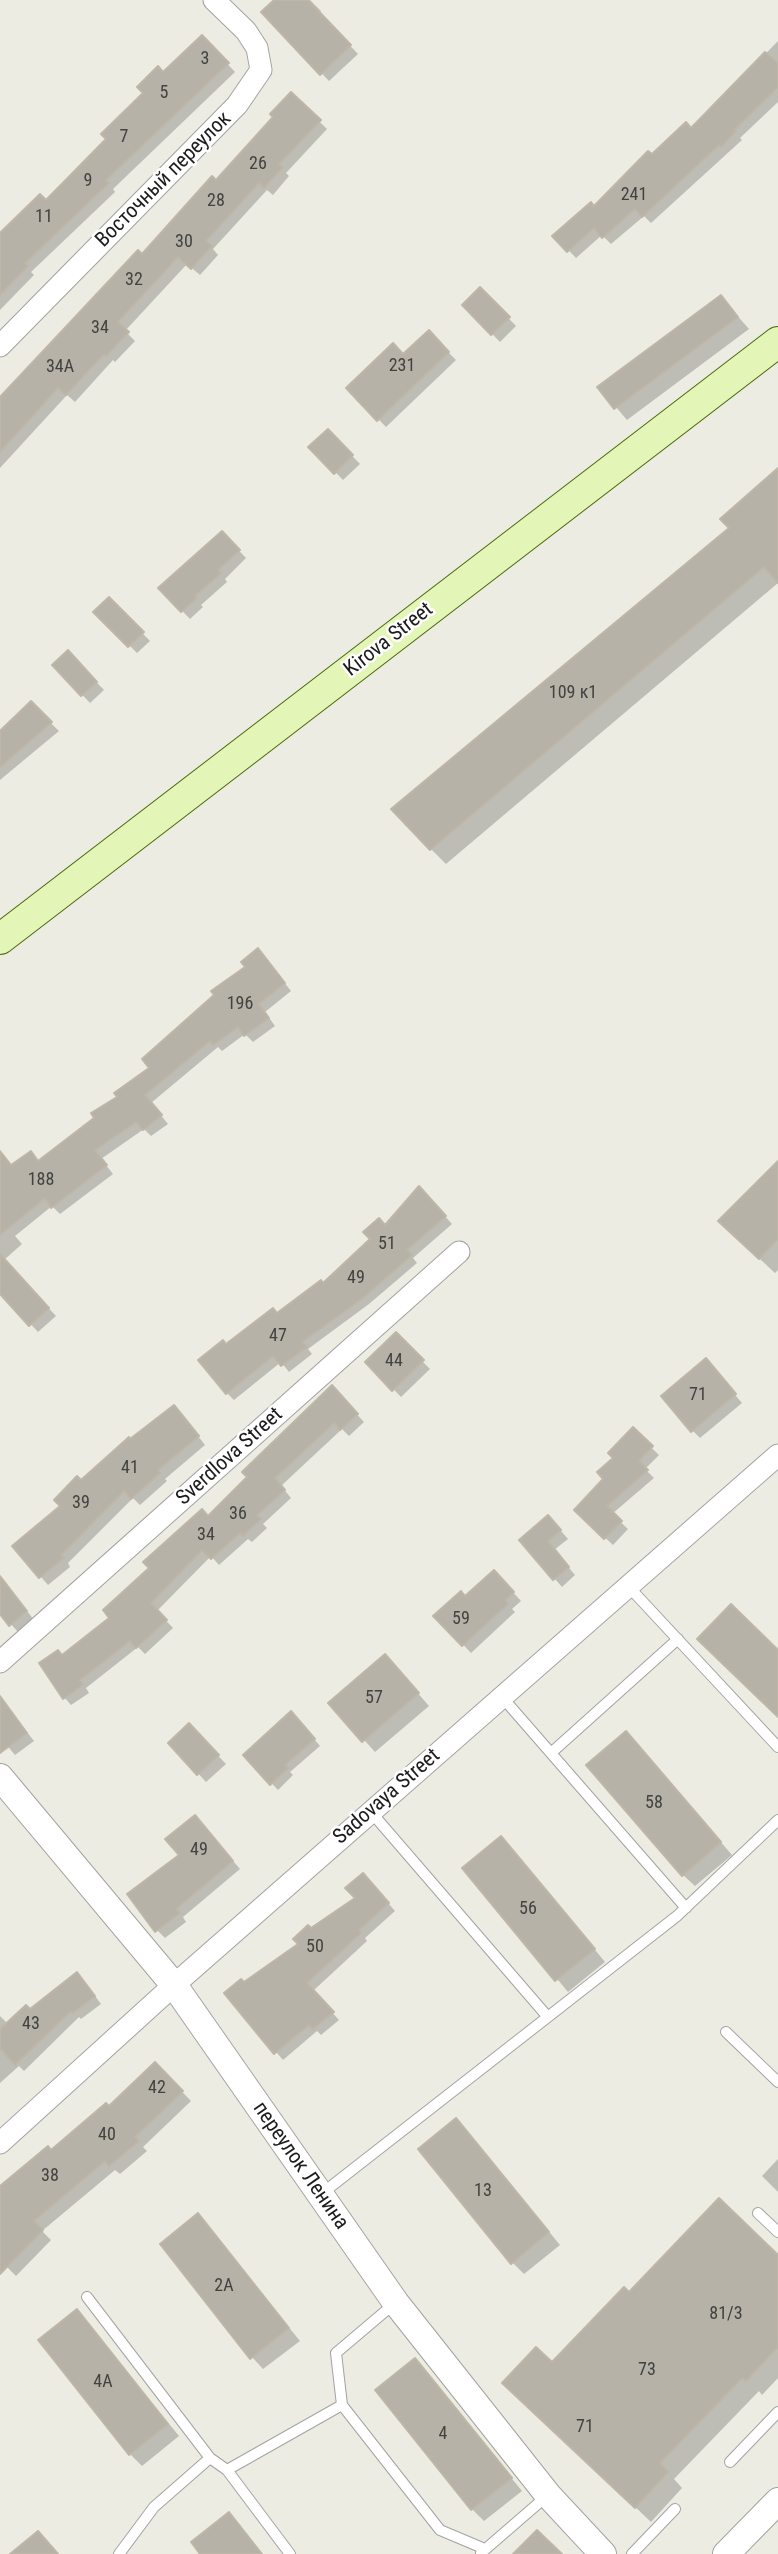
<!DOCTYPE html>
<meta charset="utf-8">
<style>
body{margin:0}
canvas{display:block;background:#edece2}
</style>
<canvas width="778" height="2554"></canvas>
<script>
const ctx = document.querySelector('canvas').getContext('2d');
ctx.lineJoin = 'round';
function fill(path, color) {
  ctx.fillStyle = color;
  ctx.fill(path, 'evenodd');
}
function stroke(path, color, width, dash) {
  ctx.strokeStyle = color;
  ctx.lineWidth = width;
  ctx.lineCap = dash ? 'butt' : 'round';
  ctx.setLineDash(dash || []);
  ctx.stroke(path);
}
function write(font, color, halo, rows, align = 'center') {
  ctx.font = font + ' "Roboto Condensed",sans-serif';
  ctx.lineWidth = 5;
  ctx.setLineDash([]);
  ctx.textBaseline = 'middle';
  ctx.strokeStyle = halo;
  ctx.fillStyle = color;
  for (const [text, x, y, turn = 0] of rows) {
    ctx.save();
    ctx.translate(x, y);
    ctx.rotate((+turn || 0) * Math.PI / 180);
    ctx.textAlign = isNaN(turn) ? turn : align;
    if (halo) ctx.strokeText(text, 0, 0);
    ctx.fillText(text, 0, 0);
    ctx.restore();
  }
}
const shadow = new Path2D(`
 M276 0H310L321 11 319 13 358 54 329 81 263 12Z
 M202 37 235 72 113 189 115 192 31 272 34 275 0 310V234L46 202 108 139 163 74Z
 M778 41V102L740 138 742 140 651 223 644 216 611 244 602 235 576 258 555 236 594 208 652 157 691 130Z
 M291 94 327 129 286 173 289 176 273 195 267 190 213 249 218 255 200 275 187 264 125 331 135 341 115 362 113 360 75 402 67 395 0 468V400L216 182 276 117Z
 M480 289 516 326 500 342 464 305Z
 M721 297 749 329 627 420 599 387Z
 M429 333 456 360 386 427 348 388 404 356Z
 M328 431 360 464 343 480 311 447Z
 M778 470V583L446 864 431 849 731 529Z
 M222 533 246 558 225 579 227 582 201 605 203 607 190 619 160 588Z
 M109 599 150 641 137 653 96 612Z
 M68 653 104 690 90 703 54 665Z
 M31 704 59 731 0 780V733Z
 M265 958 291 991 265 1012 275 1026 253 1042 245 1034 222 1051 218 1047 151 1103 168 1124 151 1136 144 1129 101 1159 113 1174 60 1214 52 1206 15 1236 22 1244 4 1260 56 1316 38 1332 0 1291V1174L31 1153 39 1162 97 1118Z
 M778 1163V1270L775 1273 735 1236Z
 M426 1195 452 1224 413 1258 417 1263 369 1304 308 1349 312 1354 289 1372 281 1362 234 1400 227 1393 226 1346 323 1285 385 1227Z
 M396 1335 430 1369 401 1397 367 1362Z
 M713 1369 742 1403 700 1438 692 1430Z
 M339 1395 364 1422 349 1436 342 1429 281 1486 291 1498 263 1524 267 1528 252 1542 248 1539 219 1565 211 1556 157 1611 173 1628 145 1654 138 1647 86 1688 89 1693 71 1705 64 1697 62 1657 112 1618 208 1518Z
 M182 1415 205 1445 165 1479 167 1481 140 1505 133 1498 68 1563 70 1567 48 1585 14 1546 62 1506 81 1482 130 1441Z
 M633 1430 659 1455 645 1469 654 1478 612 1514 628 1529 613 1545 576 1510 606 1479Z
 M556 1525 568 1539 554 1550 575 1575 562 1587 521 1540Z
 M502 1580 521 1601 512 1609 515 1612 471 1653 436 1616 465 1598Z
 M0 1589 13 1593 34 1620 18 1632 0 1612Z
 M396 1668 429 1706 375 1752 331 1703Z
 M0 1698 34 1741 15 1755 0 1737Z
 M297 1719 320 1746 290 1772 293 1775 278 1790 246 1756Z
 M189 1725 226 1764 206 1782 170 1743Z
 M637 1745 732 1855 695 1886 683 1875Z
 M202 1825 240 1869 183 1917 186 1922 165 1938 157 1930 181 1855Z
 M513 1850 605 1962 568 1992 465 1868Z
 M370 1882 395 1911 365 1938 367 1941 313 1991 339 2020 321 2035 317 2031 283 2060 226 1993 244 1984 301 1945 357 1899Z
 M84 1981 101 2004 81 2019 79 2017 24 2071 19 2066 0 2083V2016L8 2024Z
 M155 2064 191 2101 143 2147 147 2151 120 2174 115 2170 42 2231 51 2240 16 2276 0 2260V2190L109 2109Z
 M467 2132 560 2245 524 2274 512 2262Z
 M778 2159V2192L762 2176Z
 M198 2216 300 2341 263 2369 252 2357Z
 M778 2257V2378L762 2395 759 2391 674 2479 682 2488 651 2522 520 2398 630 2295Z
 M77 2311 179 2436 142 2466 130 2454Z
 M415 2360 522 2491 484 2521 472 2509Z`);
const building = new Path2D(`
 M274 0H308L351 45 320 75 261 12Z
 M202 35 229 63 106 180 109 183 25 263 28 266 0 295V233L40 194 46 200 106 139 101 134 143 93 137 87 158 66 163 72Z
 M765 52 778 63V87L734 130 736 131 721 147 719 145 642 217 635 209 602 238 594 228 567 252 552 236 591 202 594 206 648 151 652 154 686 122 691 128Z
 M291 92 321 120 279 164 283 167 264 188 259 183 206 241 212 246 191 269 178 257 118 322 129 332 106 356 104 354 66 395 58 388 0 452V397L138 250 142 254 212 176 216 180 273 117 270 114Z
 M480 287 510 317 491 335 462 305Z
 M721 295 738 317 614 409 597 387Z
 M429 330 449 352 377 421 346 388 393 343 403 354Z
 M328 429 353 455 334 474 308 447Z
 M778 468V583L764 567 430 850 391 809 729 528 720 519Z
 M222 531 240 550 218 570 221 573 195 596 197 598 181 612 158 588Z
 M109 597 144 632 128 647 93 612Z
 M68 650 97 682 81 696 52 665Z
 M31 701 52 722 0 767V731Z
 M258 948 285 983 259 1004 269 1018 244 1036 238 1027 213 1045 210 1041 145 1095 162 1115 143 1130 136 1122 95 1150 107 1165 51 1208 45 1198 0 1235V1151L11 1165 31 1151 38 1161 94 1118 91 1113 117 1097 114 1093 149 1068 142 1059 214 995 211 991 245 967 241 962Z
 M778 1161V1239L759 1259 718 1221Z
 M419 1186 446 1216 407 1250 412 1255 363 1298 302 1342 307 1347 281 1366 273 1356 226 1394 198 1360 223 1340 226 1344 273 1308 277 1313 321 1280 323 1283 370 1239 363 1232 379 1218 385 1225Z
 M0 1254 49 1308 29 1326 0 1294Z
 M396 1332 424 1360 392 1391 365 1362Z
 M706 1358 736 1394 691 1432 661 1396Z
 M332 1385 358 1414 340 1430 334 1423 275 1478 285 1490 257 1515 261 1519 243 1536 240 1533 211 1559 202 1550 151 1603 167 1620 136 1648 130 1641 80 1680 83 1685 63 1699 39 1663 58 1650 62 1655 109 1618 103 1610 149 1568 143 1562 202 1509 208 1516 247 1477 242 1472Z
 M174 1405 199 1436 158 1470 160 1473 131 1499 124 1491 61 1555 64 1558 39 1578 12 1546 60 1506 54 1500 77 1476 81 1480 129 1437 130 1439Z
 M633 1427 653 1446 639 1461 648 1470 607 1506 622 1521 604 1539 574 1510 603 1479 597 1472 613 1458 608 1453Z
 M548 1515 561 1530 548 1541 569 1567 553 1580 519 1540Z
 M494 1570 514 1592 505 1600 508 1604 462 1646 433 1616 461 1591 465 1596Z
 M0 1576 27 1611 9 1626 0 1614Z
 M731 1604 778 1650V1717L697 1639Z
 M385 1654 419 1693 362 1742 328 1703Z
 M0 1696 27 1733 0 1753Z
 M291 1711 315 1739 285 1765 288 1768 270 1785 243 1755Z
 M189 1723 219 1755 197 1775 168 1743Z
 M626 1731 721 1842 682 1876 586 1765Z
 M195 1815 233 1861 176 1909 180 1913 155 1932 127 1894 179 1855 165 1839Z
 M501 1836 595 1949 555 1981 462 1868Z
 M363 1873 389 1903 359 1930 361 1933 307 1983 334 2012 313 2029 309 2025 274 2054 224 1993 241 1979 244 1982 298 1944 293 1939 308 1925 311 1928 355 1898 345 1888Z
 M77 1972 95 1996 73 2013 71 2011 15 2065 0 2048V2029L26 2005 30 2009Z
 M155 2062 183 2091 135 2137 139 2141 109 2166 105 2161 34 2221 43 2230 0 2274V2186L48 2146 51 2150 106 2103 109 2106Z
 M456 2118 549 2232 511 2264 418 2149Z
 M719 2198 778 2255V2347L746 2381 742 2378 660 2463 668 2472 635 2508 502 2383 536 2347 552 2362 624 2287 629 2292Z
 M198 2213 289 2328 250 2359 160 2244Z
 M77 2309 168 2424 129 2455 38 2340Z
 M415 2358 512 2478 471 2510 375 2390Z
 M229 2512 262 2554H200L191 2542Z
 M537 2530 562 2554H513Z
 M38 2531 58 2554H10Z`);
const service = new Path2D(`
 M628 1586 778 1747
 M502 1697 686 1908
 M551 1753 678 1639
 M371 1812 547 2016
 M726 2032 778 2082
 M320 2195 677 1916 778 1820
 M758 2213 778 2232
 M87 2297 210 2458
 M342 2405 440 2530 485 2549
 M730 2462 778 2412
 M227 2470 290 2554
 M481 2553 548 2495
 M119 2554 154 2507 210 2458 227 2470 342 2405 336 2353 395 2303
 M632 2554 675 2509`);
const minor = new Path2D(`
 M0 346 237 105 261 70 257 48 246 31 214 0
 M0 1662 459 1252
 M0 2143 174 1985 778 1455`);
const tertiary = new Path2D(`
 M0 1777 174 1985 396 2303 548 2495 603 2554
 M726 2554 778 2501`);
const secondary = new Path2D(`
 M0 939 778 342`);
const numberNames = [
 ["3",205,59],
 ["5",164,93],
 ["7",124,137],
 ["26",258,164],
 ["9",88,181],
 ["241",634,195],
 ["28",216,201],
 ["11",44,217],
 ["30",184,242],
 ["32",134,280],
 ["34",100,328],
 ["231",402,366],
 ["34А",60,367],
 ["109 к1",573,693],
 ["196",240,1004],
 ["188",41,1180],
 ["51",387,1244],
 ["49",356,1278],
 ["47",278,1336],
 ["44",394,1361],
 ["71",698,1395],
 ["41",130,1468],
 ["39",81,1503],
 ["36",238,1514],
 ["34",206,1535],
 ["59",461,1619],
 ["57",374,1698],
 ["58",654,1803],
 ["49",199,1850],
 ["56",528,1909],
 ["50",315,1947],
 ["43",31,2024],
 ["42",157,2088],
 ["40",107,2135],
 ["38",50,2176],
 ["13",483,2191],
 ["2А",224,2286],
 ["81/3",726,2314],
 ["73",647,2370],
 ["4А",103,2382],
 ["71",585,2427],
 ["4",443,2434]
];
const streetNames = [
 ["Восточный переулок",164,180,-45],
 ["Kirova Street",389,640,-38],
 ["Sverdlova Street",230,1457,-42],
 ["Sadovaya Street",387,1797,-41],
 ["переулок Ленина",300,2166,55]
];
fill(shadow, '#0003');
fill(building, '#b6b2a8');
stroke(building, '#beb6a6', 2);
stroke(service, '#a3a3a3', 12);
stroke(minor, '#a3a3a3', 23);
stroke(tertiary, '#a3a3a3', 28);
stroke(secondary, '#4a6b0b', 32);
stroke(service, '#fff', 10);
stroke(minor, '#fff', 21);
stroke(tertiary, '#fff', 26);
stroke(secondary, '#e4f5b8', 30);
write('18px', '#42423f', null, numberNames);
write('21px', '#1c1c1c', '#fff', streetNames);
</script>
